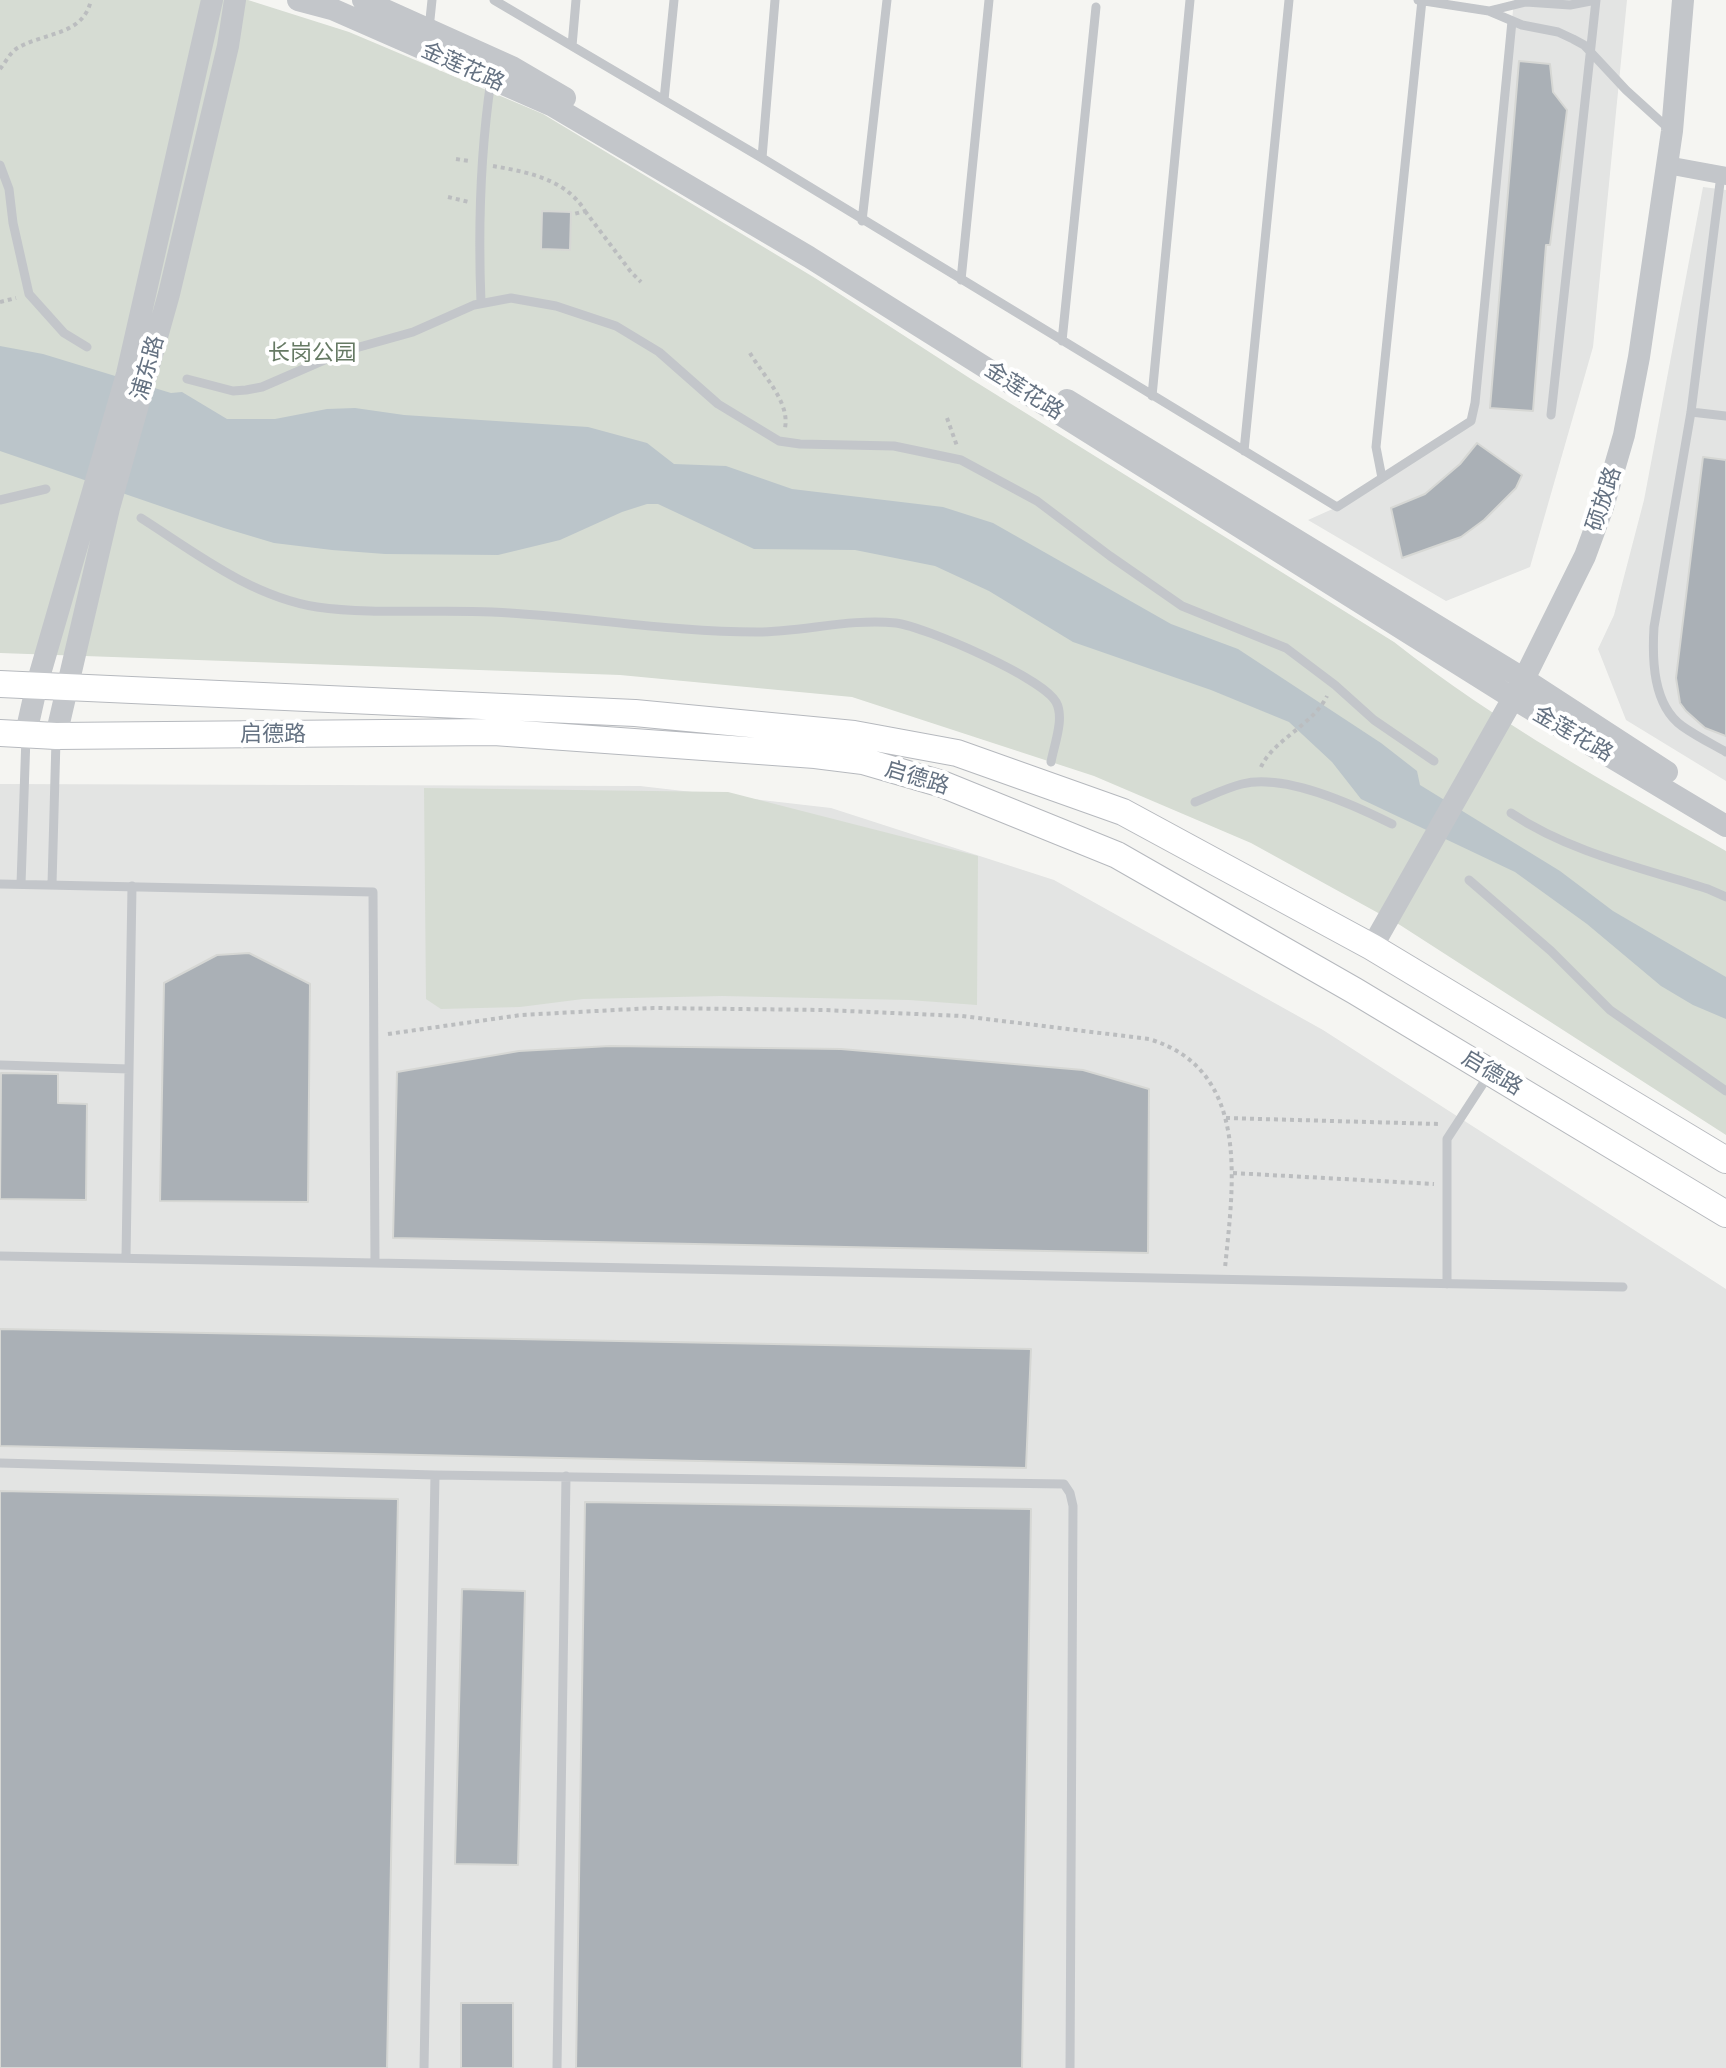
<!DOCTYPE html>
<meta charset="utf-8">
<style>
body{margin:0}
canvas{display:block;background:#f5f5f2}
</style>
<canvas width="1726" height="2068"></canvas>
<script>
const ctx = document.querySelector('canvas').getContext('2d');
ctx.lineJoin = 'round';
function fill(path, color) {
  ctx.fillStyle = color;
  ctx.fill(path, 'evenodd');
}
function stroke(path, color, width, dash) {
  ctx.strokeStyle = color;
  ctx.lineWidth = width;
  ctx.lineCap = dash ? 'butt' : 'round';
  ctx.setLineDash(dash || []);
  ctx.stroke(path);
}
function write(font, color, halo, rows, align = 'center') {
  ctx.font = font + ' "Alegreya Sans","Noto Sans SC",sans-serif';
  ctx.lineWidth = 8;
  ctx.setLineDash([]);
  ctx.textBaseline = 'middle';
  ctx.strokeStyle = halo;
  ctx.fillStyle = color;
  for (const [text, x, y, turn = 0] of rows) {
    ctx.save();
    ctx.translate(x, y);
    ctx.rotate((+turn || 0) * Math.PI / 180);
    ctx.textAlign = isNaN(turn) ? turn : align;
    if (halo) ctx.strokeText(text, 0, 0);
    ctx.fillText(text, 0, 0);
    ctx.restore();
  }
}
const built = new Path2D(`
 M1514 0H1627L1593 347 1530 567 1446 601 1308 520 1337 507 1471 421 1475 403Z
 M1703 187 1726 190V781L1626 720 1598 649 1614 615 1644 500Z
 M0 784 640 786 831 808 1054 880 1323 1030 1726 1289V2068H0Z`);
const green = new Path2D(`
 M0 0H248L349 32 543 114 815 278 971 379 1394 642C1497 723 1612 786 1726 851V1135L1400 925 1251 843 1094 776 852 697 620 675 0 653Z
 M424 788 728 792 978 856 977 1005 909 1000 722 996 583 999 520 1007 441 1009 426 999Z`);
const water = new Path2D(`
 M0 346 43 354 171 393 182 392 227 419H275L327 409 355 408 404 415 588 427 647 443 674 464 726 466 792 489 943 507 993 523 1171 624 1238 649 1381 743 1417 771 1420 785 1560 871 1613 911 1726 977V1019L1693 1005 1661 986 1587 924 1515 872 1361 799 1332 762 1289 722 1211 690 1073 642 989 591 935 566 855 550 754 549 658 504H647L622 512 560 540 498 555 385 554 332 550 274 543 224 528 0 451Z`);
const building = new Path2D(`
 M1519 61 1550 64 1553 92 1567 110 1550 245H1546L1533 411 1490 408Z
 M542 211 571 212 570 250 541 249Z
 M1477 443 1522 475 1516 488 1484 520 1461 537 1402 558 1391 508 1425 494 1460 464Z
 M1703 457 1726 460V736L1705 728 1686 711 1680 703 1676 678Z
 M249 953 310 984 308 1202 160 1201 164 983 217 955Z
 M610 1046 841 1049 1083 1070 1149 1089 1148 1253 393 1238 397 1072 519 1051Z
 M1 1073 58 1074V1103L87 1104 86 1200 0 1199Z
 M0 1329 1031 1349 1026 1468 0 1446Z
 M0 1491 398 1499 387 2068H0Z
 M585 1502 1031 1509 1022 2068H576Z
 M462 1589 525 1591 518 1865 455 1864Z
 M461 2003H513V2068H461Z`);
const path = new Path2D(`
 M0 69C5 63 10 53 16 49 42 32 83 37 91 0
 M456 159 469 161
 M493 166C527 172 566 179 585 211L574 214
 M448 197 469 202
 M585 211 631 272 641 282
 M0 302 16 298
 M750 353C764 377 790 402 785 428
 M947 418 957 446
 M1261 767C1273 740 1313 725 1327 696
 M388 1034 521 1015 653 1008 824 1010 962 1016 1149 1039C1252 1070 1233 1185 1225 1268
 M1226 1118 1439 1124
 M1233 1173 1434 1184`);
const service = new Path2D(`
 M494 0 762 158 1337 507 1471 421 1475 403 1512 21
 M1418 0 1489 11 1522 25 1558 32 1573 39 1584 45 1626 90 1669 129
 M1489 11 1526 2 1570 5 1596 0
 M429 29 432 0
 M572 46 576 0
 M664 100 674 0
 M762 158 775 0
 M0 165 9 189 13 223 29 294 64 333 87 347
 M1721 175 1691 412 1654 627C1652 660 1653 705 1682 726 1696 736 1712 744 1726 752
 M862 221 887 0
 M961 280 989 0
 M481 303C478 228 480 155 491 80
 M1062 341 1096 7
 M187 379 233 391 246 390 262 387 345 351 413 332 474 305 511 298 556 306 616 326 659 352 718 404 779 441 800 444 894 446 961 460 1037 501 1110 556 1182 606 1286 648 1335 685 1374 720 1434 761
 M1152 396 1190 0
 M1691 412 1726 416
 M1551 415 1596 0
 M1244 451 1289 0
 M1382 478 1376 447 1422 0
 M0 500 46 489
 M141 518C196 553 250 596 317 607 372 615 436 609 492 612 581 616 669 632 757 632 803 632 850 618 896 623 926 627 1043 678 1056 702 1065 718 1054 745 1051 762
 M1195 802C1210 796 1226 788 1242 784 1285 773 1354 805 1392 824
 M1511 813C1569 852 1642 868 1708 889L1726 897
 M1469 880 1551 951 1610 1010 1726 1091
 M0 884 373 892 375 1263 0 1256
 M21 884 26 736
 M52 884 56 740
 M0 1065 129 1069
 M126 1258 132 886
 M375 1263 1623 1287
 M1447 1284V1139L1488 1076
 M0 1463 435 1475 1064 1484 1070 1493 1073 1506 1070 2068
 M424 2068 435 1475
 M557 2068 566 1476`);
const minor = new Path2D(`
 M1667 165 1726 176`);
const tertiary = new Path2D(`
 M298 0 332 9 553 106 809 257 1514 699 1726 826
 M363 0 512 67 565 98
 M1067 400 1524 679 1667 772
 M26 733 37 684 127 374 212 0
 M56 736 109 508 169 294 228 46 235 0
 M1372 947 1524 679 1585 556 1603 507 1624 435 1639 357 1672 131 1683 0`);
const secondary = new Path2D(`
 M0 684 635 713 854 734 957 753 1123 812 1372 947 1726 1160
 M0 733 56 736 494 732 815 755 863 761 942 784 1117 855 1355 991 1726 1214`);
const streetNames = [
 ["金莲花路",463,67,24],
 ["浦东路",148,368,-74],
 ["金莲花路",1024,391,32],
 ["硕放路",1604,499,-72],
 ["启德路",273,734],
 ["金莲花路",1573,734,30],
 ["启德路",917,778,17],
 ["启德路",1492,1073,31]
];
const parkNames = [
 ["长岗公园",312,353]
];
fill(built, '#e3e4e3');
fill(green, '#d6dcd3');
fill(water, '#bbc5ca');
fill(building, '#aab0b6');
stroke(building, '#d6d7d4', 2);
stroke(secondary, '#b6b9be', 28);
stroke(path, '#bbbdbf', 4, [4, 4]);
stroke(service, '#c3c6ca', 9);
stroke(minor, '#c3c6ca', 18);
stroke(tertiary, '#c3c6ca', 22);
stroke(secondary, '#fff', 26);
write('22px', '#657282', '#fff', streetNames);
write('22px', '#667a64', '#fff', parkNames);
</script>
